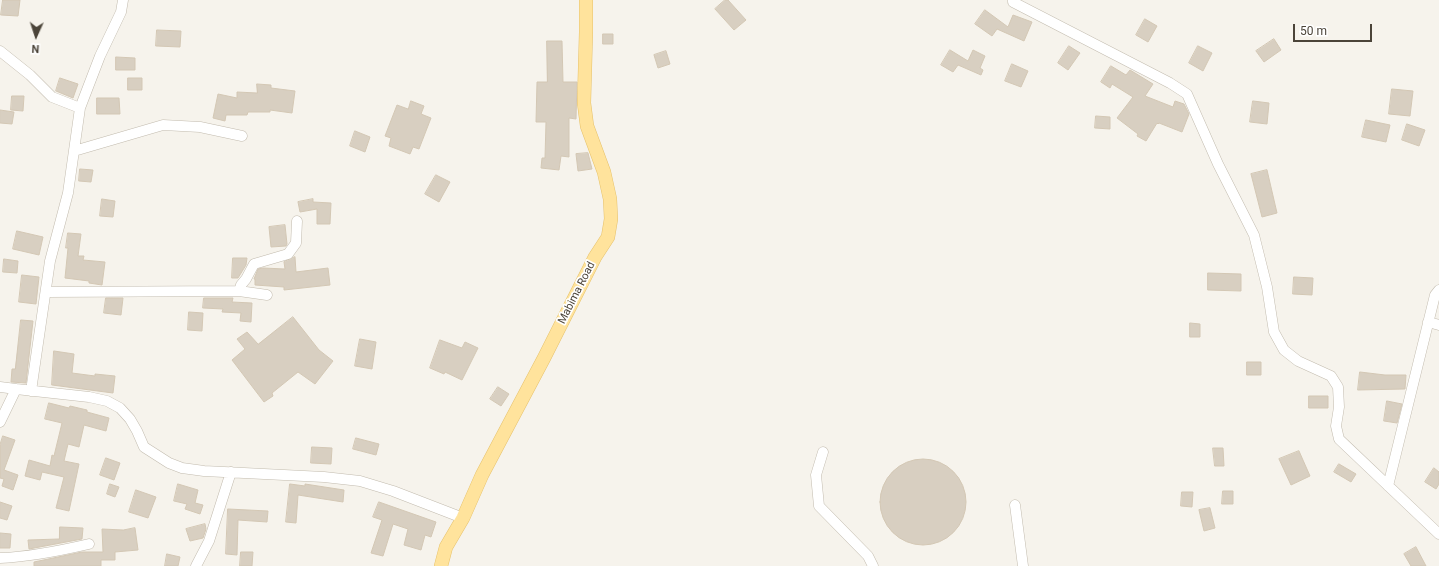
<!DOCTYPE html>
<style>
body{margin:0}
#map{position:relative;width:1439px;height:566px;overflow:hidden;background:#f6f3ec;font-family:Roboto,sans-serif}
canvas{display:block}
.north{position:absolute;left:16px;top:16px;width:40px;height:40px;-webkit-text-stroke:3px #fff;paint-order:stroke;rotate:183deg;font-size:11px;font-weight:700;line-height:16px;text-align:center;color:#4b4439}
.north::after{content:'';display:block;margin:auto;width:14px;height:18px;background:#4b4439;clip-path:polygon(50% 0,100% 100%,50% 72%,0 100%)}
.scale{position:absolute;left:1293px;top:24px;width:79px;height:18px;box-sizing:border-box;border:2px solid #4b4439;border-top:0;padding-left:5px;font-size:12px;line-height:14px;white-space:nowrap;color:#4b4439;-webkit-text-stroke:3px #fff;paint-order:stroke}
</style>
<div id="map">
<canvas width="1439" height="566"></canvas>
<div class="north">N</div>
<div class="scale">50 m</div>
</div>
<script>
const ctx = document.querySelector('canvas').getContext('2d');
ctx.lineJoin = 'round';
function fill(path, color) {
  ctx.fillStyle = color;
  ctx.fill(path, 'evenodd');
}
function stroke(path, color, width, dash) {
  ctx.strokeStyle = color;
  ctx.lineWidth = width;
  ctx.lineCap = dash ? 'butt' : 'round';
  ctx.setLineDash(dash || []);
  ctx.stroke(path);
}
function write(font, color, halo, rows, align = 'center') {
  ctx.font = font + ' Roboto,sans-serif';
  ctx.lineWidth = 3.5;
  ctx.setLineDash([]);
  ctx.textBaseline = 'middle';
  ctx.strokeStyle = halo;
  ctx.fillStyle = color;
  for (const [text, x, y, turn = 0] of rows) {
    ctx.save();
    ctx.translate(x, y);
    ctx.rotate((+turn || 0) * Math.PI / 180);
    ctx.textAlign = isNaN(turn) ? turn : align;
    if (halo) ctx.strokeText(text, 0, 0);
    ctx.fillText(text, 0, 0);
    ctx.restore();
  }
}
const building = new Path2D(`
 M3 0H20L18 16 1 15Z
 M725 0H728L746 20 734 30 715 9Z
 M985 10 1008 27 1013 15 1032 22 1024 41 997 29 992 36 975 24Z
 M1145 19 1157 26 1148 42 1136 35Z
 M157 30 181 31 180 47 156 46Z
 M603 34H613V44H603Z
 M1274 39 1281 50 1264 62 1256 51Z
 M547 41H562L563 82H577L576 119 569 118V157L561 156 559 170 541 168 542 158H545L546 122H536L537 82H547Z
 M1069 46 1080 53 1068 70 1058 63Z
 M1198 46 1212 53 1203 71 1189 63Z
 M950 50 968 61 973 50 985 56 980 68 983 70 981 75 958 65 953 72 941 65Z
 M666 51 670 64 658 68 654 55Z
 M116 57 135 58V70H116Z
 M1012 64 1028 71 1021 87 1005 81Z
 M1111 66 1126 75 1130 70 1153 84 1145 96 1173 107 1175 101 1184 104 1189 114 1182 132 1159 123 1158 124 1157 123 1146 141 1137 136 1138 134 1117 118 1133 97 1112 84 1110 88 1101 82Z
 M60 78 78 84 73 98 56 91Z
 M128 78H142V90H128Z
 M257 84 271 85V88L295 91 292 113 270 110V112H248L247 115H226L225 121 213 118 218 94 237 98V92L257 93Z
 M1392 89 1413 91 1410 116 1389 114Z
 M12 96H24L23 111 11 110Z
 M97 98H119L120 114H97Z
 M411 101 424 106 421 114 431 118 419 149 413 147 410 154 389 146 391 138 385 136 397 105 408 109Z
 M1253 101 1269 103 1267 124 1250 122Z
 M0 110 14 112 12 124 0 123Z
 M1096 116 1110 117V129L1095 128Z
 M1366 120 1390 125 1386 142 1362 137Z
 M1407 124 1425 130 1419 146 1402 140Z
 M355 131 370 137 365 152 350 146Z
 M588 153 592 169 578 171 576 154Z
 M80 169 93 170 91 182 79 181Z
 M1267 170 1277 213 1262 217 1251 174Z
 M436 175 450 182 439 202 425 194Z
 M102 199 115 201 113 217 100 216Z
 M313 199V202L331 203 330 224H317V209L300 212 298 202Z
 M285 225 287 244 286 246 271 247 269 227Z
 M17 231 43 237 39 255 13 249Z
 M68 233 81 234 78 256H84L83 260 105 262 102 285 89 283V281L65 278 68 248H66Z
 M295 257 296 272 328 268 330 285 284 290V287L255 285V279H254L258 269 263 268 285 269 284 262Z
 M233 258H247L246 265 238 278H232Z
 M4 259 18 261 17 273 3 272Z
 M1208 273 1241 274V291L1208 290Z
 M22 275 39 277 36 304 19 302Z
 M1294 277 1313 278 1312 295 1293 294Z
 M106 298H123L121 315 104 313Z
 M204 298H233L232 302 252 303 251 322 240 321 241 313 222 312 223 309 203 308Z
 M189 312 203 313 202 331 188 330Z
 M293 317 319 350 333 361 315 384 298 372 272 393 273 396 264 402 232 360 245 349 237 339 247 332 258 344Z
 M21 320 33 321 26 383 11 382 12 369H15Z
 M1190 323 1200 324V337H1190Z
 M360 339 376 342 372 369 355 366Z
 M440 340 462 348 465 342 478 348 462 380 445 372 444 374 430 368Z
 M54 351 74 354 72 373 95 376V374L115 376 113 393 52 385Z
 M1247 362H1261V375H1247Z
 M1360 372 1385 375H1406L1405 389 1358 390Z
 M498 387 509 394 501 406 490 399Z
 M1309 396H1328V408H1309Z
 M1387 401 1402 404 1397 423 1384 421Z
 M49 403 69 408 70 406 87 410V412L109 418 106 431 84 425 79 447 68 444 64 461 79 464 69 511 56 508 64 477 42 472 40 480 25 476 29 460 50 466 52 455 54 456 62 423 45 419Z
 M3 436 15 440 4 470 18 475 13 490 2 486 4 479 0 478V445Z
 M356 438 379 444 376 455 353 449Z
 M312 447 332 448 331 464 311 463Z
 M1213 448H1223L1224 466H1215Z
 M1299 451 1310 476 1291 485 1279 459Z
 M106 458 120 463 114 480 100 475Z
 M880 502a43 43 0 1 1 86 0a43 43 0 1 1-86 0Z
 M1339 464 1356 474 1351 482 1334 472Z
 M1434 468 1439 472V484L1436 489 1425 482Z
 M110 484 119 487 115 497 107 494Z
 M178 484 198 490 195 503 203 505 200 514 185 509 187 504 174 501Z
 M290 484 305 486V484L344 490 343 502 298 495 296 523 286 522Z
 M136 490 156 497 148 518 129 512Z
 M1223 491H1233V504H1222Z
 M1182 492H1193L1192 507 1181 506Z
 M0 502 12 506 7 520 0 518Z
 M379 502 436 522 431 537 425 535 421 550 404 545 408 529 393 524 383 556 371 553 382 520 373 517Z
 M1210 508 1215 528 1204 531 1199 510Z
 M228 509 268 511 267 522 238 520 237 555 226 554Z
 M205 524 206 529 203 538 190 541 186 529Z
 M60 527 83 528 82 539 29 549 28 540 59 539Z
 M135 528 138 550 115 552V560H101V566H34V562L82 552H103L102 529 123 530Z
 M0 533 11 534 10 548H0Z
 M1416 547 1426 566H1411L1404 554Z
 M241 552H253L252 566H240Z
 M167 554 180 557 178 566H165Z`);
const minor = new Path2D(`
 M1013 0V2L1170 83 1187 94 1218 164 1254 235 1267 287 1274 332 1284 350 1298 361 1331 376 1338 387 1339 407 1336 426 1339 439 1439 534
 M0 51 30 75 52 97 80 108
 M74 151 163 125 200 127 242 136
 M46 292 239 291
 M267 295 239 291 241 285 246 279 254 264 288 254 296 243 297 221
 M1428 322 1439 325
 M0 387 16 389
 M31 391 50 261 68 193 80 108 100 56 121 12 123 0
 M0 422 16 389 89 397 107 401 120 408 130 419 137 431 144 447 169 463 182 468 204 471 324 477 360 481 393 491 463 518
 M823 452 816 475 819 506 868 556 873 566
 M1388 486 1435 295 1439 290
 M1015 505 1023 566
 M0 558C30 557 59 551 89 544
 M196 566 209 541 231 472`);
const major = new Path2D(`
 M441 566 446 547 463 518 482 475 544 358 595 257 608 237 611 219 610 199 604 172 587 126 584 103 586 32V0`);
const streetNames = [
 ["Mabima Road",577,293,-63]
];
fill(building, '#d8cfc1');
stroke(building, '#d3c7b4', 1);
stroke(minor, '#c2bbae', 11);
stroke(major, '#e6c16a', 14);
stroke(minor, '#fff', 10);
stroke(major, '#ffe39c', 13);
write('11px', '#4b4439', '#fff', streetNames);
</script>
